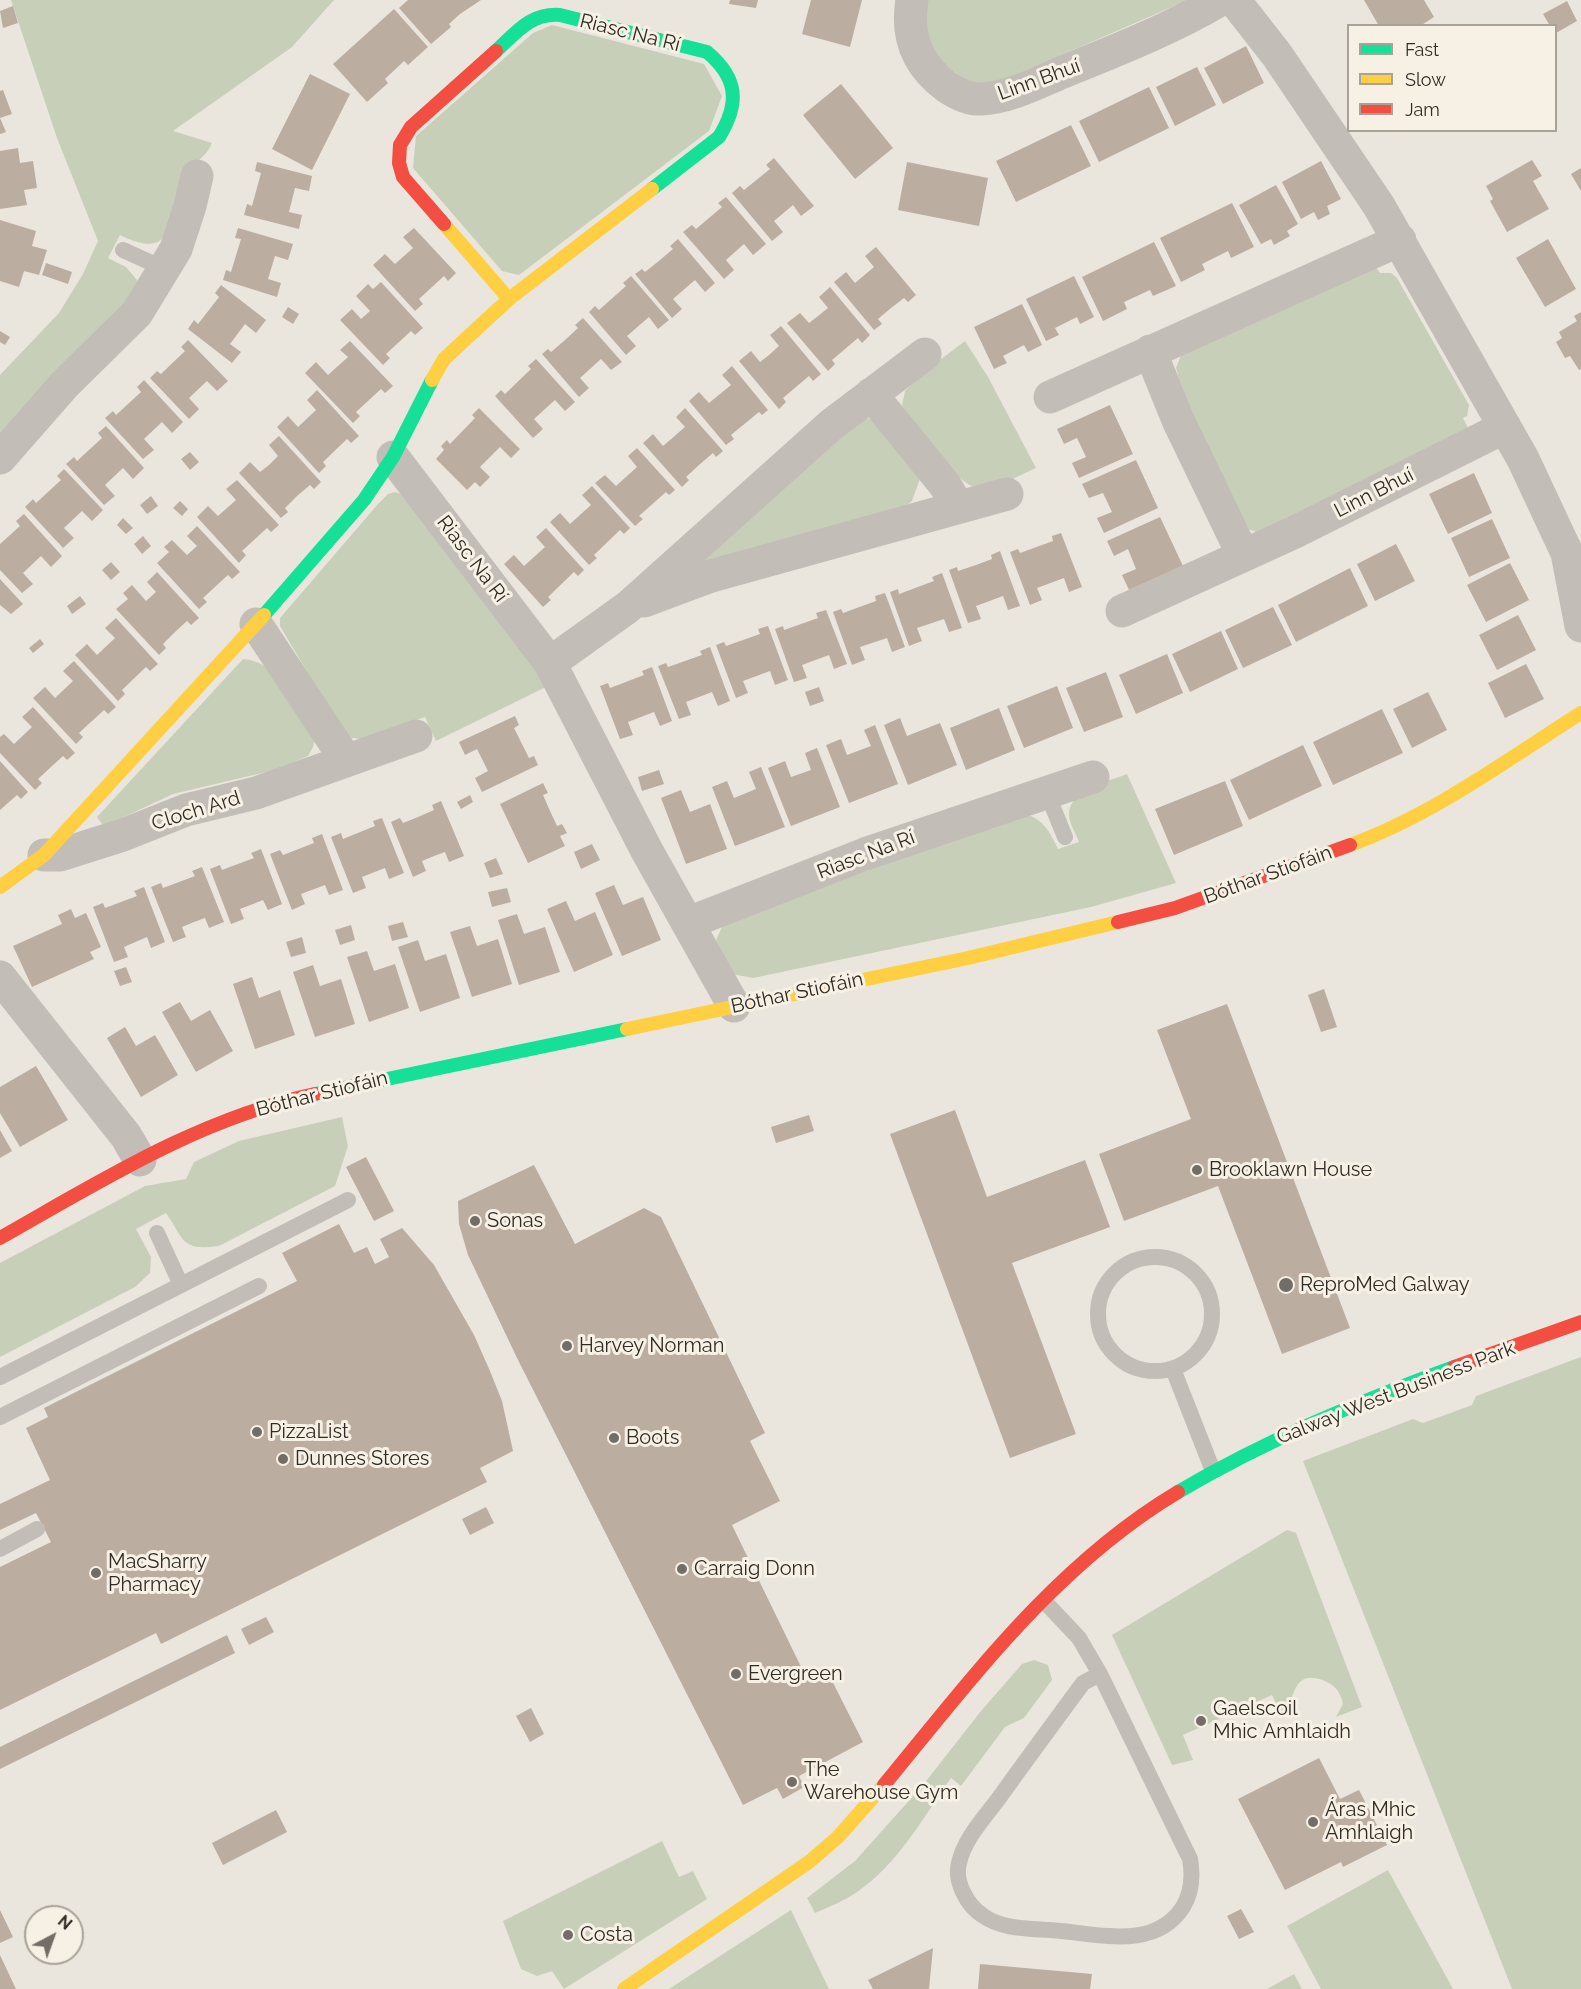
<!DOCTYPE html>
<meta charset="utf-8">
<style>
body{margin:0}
#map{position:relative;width:1581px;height:1989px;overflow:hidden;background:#eae6de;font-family:Raleway,sans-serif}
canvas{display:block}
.legend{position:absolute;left:1347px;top:24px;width:210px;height:108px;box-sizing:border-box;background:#f7f1e5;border:2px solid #a8a299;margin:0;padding:8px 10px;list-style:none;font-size:18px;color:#322c26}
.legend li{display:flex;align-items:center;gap:12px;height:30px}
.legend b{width:30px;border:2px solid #a8a299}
.north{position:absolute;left:24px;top:1905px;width:60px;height:60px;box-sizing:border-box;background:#f7f1e5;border:2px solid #a8a299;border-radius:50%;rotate:41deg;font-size:16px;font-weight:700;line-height:24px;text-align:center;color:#322c26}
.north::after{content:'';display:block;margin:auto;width:21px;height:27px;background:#726d66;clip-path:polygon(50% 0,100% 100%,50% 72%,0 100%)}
</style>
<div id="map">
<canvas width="1581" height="1989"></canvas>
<ul class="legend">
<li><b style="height:8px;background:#16e098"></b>Fast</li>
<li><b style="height:8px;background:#ffcf43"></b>Slow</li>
<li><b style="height:8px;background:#f24e42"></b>Jam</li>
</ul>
<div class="north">N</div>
</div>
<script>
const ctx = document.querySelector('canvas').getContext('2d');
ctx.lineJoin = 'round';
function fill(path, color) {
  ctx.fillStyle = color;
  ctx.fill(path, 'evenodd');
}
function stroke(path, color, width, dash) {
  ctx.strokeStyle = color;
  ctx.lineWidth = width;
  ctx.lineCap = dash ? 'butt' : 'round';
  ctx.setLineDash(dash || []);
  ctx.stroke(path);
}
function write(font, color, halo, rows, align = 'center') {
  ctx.font = font + ' Raleway,sans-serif';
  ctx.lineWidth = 6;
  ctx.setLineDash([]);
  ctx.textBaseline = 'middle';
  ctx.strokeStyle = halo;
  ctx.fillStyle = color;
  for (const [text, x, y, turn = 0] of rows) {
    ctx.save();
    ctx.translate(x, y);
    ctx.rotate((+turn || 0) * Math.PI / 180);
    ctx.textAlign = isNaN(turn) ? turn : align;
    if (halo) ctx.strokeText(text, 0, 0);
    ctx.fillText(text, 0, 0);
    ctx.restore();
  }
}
const green = new Path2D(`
 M11 0H334L292 47 173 131 212 143C205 161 188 164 182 178 167 215 179 264 120 235L108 258 126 267 137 280 135 294 0 441V375L59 313 83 274 98 241 57 138Z
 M926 0H1188L995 84 972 85 931 54 924 8Z
 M552 25 704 64 722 96 709 131 519 275 502 271 413 168 416 136 533 33Z
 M1375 266 1380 273H1391L1397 278 1469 405 1467 416 1463 418 1469 430 1259 533 1248 529 1232 510 1179 379 1176 368 1181 355Z
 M965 341 988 377 1036 468C1020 475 997 489 979 488 957 487 914 424 902 405L905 391 924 372Z
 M865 418 876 420 921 476 912 501 901 510 711 569 702 558 723 536Z
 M395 492 405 495 548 686 436 741 425 717 362 739 351 738 339 726 280 626V618L378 504 388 494Z
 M243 659C279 661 297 706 316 733L313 747 308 756 279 769 173 794 109 824H102L97 817Z
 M1127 774 1176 883 1091 907 753 978 732 974 716 940 722 927 752 912 1024 814C1043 818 1050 832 1058 849L1079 842C1076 834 1069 823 1069 815 1068 790 1110 781 1127 774Z
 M342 1117 348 1146 335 1186 219 1246C180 1251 185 1240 166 1213L136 1229 151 1257 150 1273 135 1287 0 1357V1263L145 1186 186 1179 194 1162 239 1141Z
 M1581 1357V1989H1512L1303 1461 1413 1419 1423 1423 1472 1405 1476 1396Z
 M1287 1530 1296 1533 1362 1707 1336 1717 1343 1704C1341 1694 1336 1686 1327 1682 1289 1665 1295 1705 1283 1719L1272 1695 1183 1735 1193 1760 1172 1765 1112 1635Z
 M1034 1660 1048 1665 1052 1680 1024 1718 1005 1727 961 1786 951 1778C923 1818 898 1864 857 1892 844 1901 829 1907 815 1913L807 1898 855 1861 923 1785 981 1711 1022 1664Z
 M662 1841 679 1877 693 1871 707 1899 564 1989 552 1971 537 1976 521 1969 503 1921Z
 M1388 1870 1453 1989H1321L1287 1926Z
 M791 1910 829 1989H669Z
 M1294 1974 1302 1989H1267Z`);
const building = new Path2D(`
 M408 0H481L460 14 449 24 451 27 431 44 399 8Z
 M730 0H758L756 8 729 4Z
 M811 0H862L850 47 802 34Z
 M1364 0H1424L1434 17 1420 26H1379Z
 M1567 1 1577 21 1556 33V26H1550L1543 14Z
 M13 6 18 23 3 28 0 11Z
 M394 9 428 47 408 65 404 61 385 79 388 83 367 102 333 64Z
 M1246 46 1264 83 1223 104 1204 68Z
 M1197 67 1216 105 1175 126 1156 87Z
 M310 74 350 94 312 170 272 149Z
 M841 84 893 148 855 179 803 115Z
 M1149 87 1169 128 1099 162 1079 121Z
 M3 90 12 114 0 118 6 132 0 134V91Z
 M1071 125 1091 166 1016 202 996 161Z
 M18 148 20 163 33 161 37 188 24 190 27 205 0 209V151Z
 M774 158 814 206 801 216 793 205 774 221 783 232 772 241 732 193 740 186 744 190 770 169 766 165Z
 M1532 160 1542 176 1533 181 1549 209 1507 232 1490 201 1493 199 1486 186Z
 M1321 161 1341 199 1327 206 1330 214 1318 220 1314 212 1301 219 1282 182Z
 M257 162 312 176 309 191 295 188 289 212 302 215 299 229 244 215 247 204 252 206 261 173 255 171Z
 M907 162 988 178 979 226 898 210Z
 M1581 168V191L1571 174Z
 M1276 185 1298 224 1287 231 1290 236 1274 245 1271 239 1261 244 1239 205Z
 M726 197 766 244 753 255 744 244 726 260 734 270 724 279 683 232 692 225 696 229 722 207 718 203Z
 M1232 203 1254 247 1231 258 1228 251 1202 264 1205 270 1181 282 1160 238Z
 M0 220 36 231 32 246 47 250 39 275 24 271 19 287 0 281Z
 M238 228 293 244 288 260 275 256 268 279 281 283 277 297 223 280 226 270 231 272 241 239 235 238Z
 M414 228 456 273 448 281 444 276 419 299 423 304 415 311 373 265 385 254 395 264 413 248 403 237Z
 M678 239 715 283 705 292 695 280 673 299 682 309 672 318 635 274 642 269 645 272 660 260 673 249 670 246Z
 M1548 239 1576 289 1545 307 1516 258Z
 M1154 242 1176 286 1153 296 1150 290 1124 302 1127 309 1103 321 1082 277Z
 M876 247 916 295 908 302 904 298 891 308 878 319 882 324 874 330 834 282 846 272 855 283 874 267 865 256Z
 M46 263 72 272 68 284 42 275Z
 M631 276 669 320 658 329 649 317 627 336 636 346 626 355 589 312 595 306 599 310 626 286 623 283Z
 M1074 276 1094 317 1080 324 1077 317 1055 328 1059 335 1046 341 1026 299Z
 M381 282 423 328 415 335 411 331 386 354 390 358 383 365 340 320 352 309 361 319 370 311 356 296 368 284 373 289Z
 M221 285 266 320 256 333 245 324 230 344 241 352 232 363 188 329 194 320 198 324 209 310 219 297 215 293Z
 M830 287 870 335 862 343 858 338 832 360 835 364 828 371 787 323 800 313 809 323 818 316 828 308 819 297Z
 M1022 304 1042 345 1028 352 1024 345 1003 356 1007 363 994 369 974 327Z
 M288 307 299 314 293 324 282 317Z
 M1581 312V369L1579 370 1570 356 1565 358 1556 342 1562 338 1559 332 1577 321 1574 316Z
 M583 318 622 362 611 370 601 359 580 378 589 388 579 397 542 354 548 349 551 352 565 340 578 328 575 325Z
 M781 326 821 374 813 381 809 376 783 398 786 402 779 409 739 361 751 351 760 362 769 355 779 346 770 335Z
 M0 331 10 337 5 345 0 342Z
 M188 340 228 381 217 391 207 381 189 398 199 409 189 419 150 378 157 371 161 374 185 351 181 347Z
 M350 341 393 386 385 393 381 389 356 412 360 416 353 423 305 373 316 362 328 375 348 357 340 350Z
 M536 359 575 402 565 411 555 400 534 419 543 429 533 438 495 396 501 390 505 394 531 369 528 366Z
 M732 366 768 410 762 415 759 412 731 435 734 439 726 445 689 401 699 392 709 403 731 385 722 375Z
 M144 380 183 422 172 433 162 422 144 439 154 450 143 459 105 418 113 411 116 415 141 392 137 387Z
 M317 390 359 436 351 443 347 439 323 462 326 466 319 473 277 427 288 416 298 427 316 410 307 400Z
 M1110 405 1133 454 1079 478 1072 463 1086 457 1077 438 1064 444 1057 429Z
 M479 408 520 449 511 458 500 447 480 467 490 477 480 487 475 482 467 490 436 459 444 450 441 446 447 440 450 444 475 418 472 415Z
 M685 408 723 451 716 457 713 453 699 465 686 477 689 480 682 487 643 443 653 434 663 446 685 427 676 417Z
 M106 426 144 468 133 479 123 468 105 485 115 496 104 505 66 464 74 457 77 461 102 438 98 433Z
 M279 436 321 482 314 489 310 485 297 496 285 508 288 512 281 518 239 473 250 462 260 472 269 465 278 456 269 445Z
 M637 448 675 490 669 495 666 492 639 516 643 519 635 526 595 483 605 475 616 486 637 467 628 456Z
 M190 452 199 462 190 470 181 459Z
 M1136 460 1158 508 1104 533 1097 518 1112 512 1103 493 1089 498 1082 484Z
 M64 469 103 510 92 521 82 511 64 528 74 538 63 548 25 507 33 499 36 503 61 480 57 476Z
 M1474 473 1492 513 1448 534 1429 494Z
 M237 480 279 525 271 532 267 528 242 551 246 555 239 563 197 517 208 506 218 516 236 500 226 489Z
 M592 486 630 528 624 534 620 530 594 555 597 558 589 565 550 522 560 513 570 524 591 505 582 495Z
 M151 496 158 506 147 514 140 505Z
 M180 501 188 509 182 516 173 508Z
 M24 514 62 556 51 567 41 556 23 573 33 584 22 593 0 570V544L20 526 16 521Z
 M1160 517 1183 566 1129 590 1122 575 1136 569 1128 549 1114 556 1107 541Z
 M123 518 133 528 126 534 117 525Z
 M1492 519 1510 558 1469 577 1451 538Z
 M197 526 240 572 232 579 228 575 216 586 203 598 207 602 199 609 157 563 169 552 164 547 172 540 187 555 197 546 187 536Z
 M546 528 584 570 578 576 574 572 548 597 551 600 543 607 504 564 514 555 524 566 545 547 536 537Z
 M1061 533 1082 587 1069 592 1064 578 1037 588 1042 600 1030 605 1010 552 1018 549 1020 553 1053 541 1052 536Z
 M143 536 151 546 142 554 134 544Z
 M1396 544 1415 581 1375 601 1357 564Z
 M1000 551 1020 606 1008 610 1003 596 976 606 981 619 968 623 949 570 957 567 958 571 976 565 992 559 991 555Z
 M111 562 120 572 111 580 102 570Z
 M1510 563 1529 600 1486 622 1467 585Z
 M1350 568 1368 606 1296 642 1278 605Z
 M157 572 199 618 191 625 187 621 175 632 163 644 166 648 159 655 116 609 128 599 123 593 132 585 146 601 156 592 147 582Z
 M942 573 962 628 949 632 944 619 917 628 922 641 909 646 890 592 898 589 899 594 934 581 932 577Z
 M0 579 23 604 11 614 0 605Z
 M885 593 905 647 892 652 887 638 860 647 865 660 852 665 833 612 841 609 843 613 876 601 875 596Z
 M80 596 86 604 72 614 67 606Z
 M1273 607 1292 645 1243 668 1225 630Z
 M826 610 847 664 834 669 829 655 802 665 807 678 794 682 775 629 783 626 784 630 818 618 816 613Z
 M1518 615 1536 650 1497 670 1479 635Z
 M116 618 158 664 150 671 146 667 122 690 125 694 118 701 75 655 87 644 97 655 115 638 105 628Z
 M768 626 788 680 775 685 770 671 743 681 748 693 736 698 716 645 724 642 726 646 760 634 758 629Z
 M1221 631 1238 669 1190 692 1172 654Z
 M40 639 44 644 33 653 29 648Z
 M710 647 730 701 718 706 712 692 686 702 691 715 679 719 658 666 666 663 668 667 702 655 700 651Z
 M1167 654 1183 693 1136 714 1119 675Z
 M74 661 116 707 108 714 104 710 79 733 83 737 76 744 33 698 45 687 55 698 73 681 63 671Z
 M1526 664 1544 699 1505 718 1488 683Z
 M652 667 672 721 660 726 654 712 628 722 633 735 620 739 600 686 608 683 610 688 644 675 642 671Z
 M1106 672 1123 717 1084 732 1066 688Z
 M1057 686 1073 728 1024 748 1007 706Z
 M819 687 824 701 810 706 805 692Z
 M1428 692 1447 730 1412 748 1393 709Z
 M33 707 75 753 67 760 63 756 51 767 38 779 42 783 35 790 0 753V737L4 734 14 744 32 727 22 717Z
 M999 708 1015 750 966 770 950 728Z
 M1382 709 1403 753 1333 785 1313 742Z
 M515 716 519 725 514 728 529 758 534 756 538 765 482 792 475 778 488 771 477 749 465 755 459 742Z
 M900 718 907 736 940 723 957 765 908 785 884 725Z
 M875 725 898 784 849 803 826 745 841 739 847 755 871 746 864 730Z
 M1303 745 1322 786 1249 820 1230 780Z
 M817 748 840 807 791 826 768 768 785 761 791 777 811 770 805 753Z
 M0 761 28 792 21 799 17 795 0 810Z
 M761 767 785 827 735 846 712 787 727 781 734 798 756 789 749 772Z
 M659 770 664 784 642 791 638 777Z
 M1225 781 1243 826 1174 855 1155 809Z
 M543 783 548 793 543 795 550 811 557 826 562 824 567 833 560 836 565 846 528 863 500 804Z
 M681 790 690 812 710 804 727 849 686 864 661 798Z
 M470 795 473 802 461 809 457 802Z
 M441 801 464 856 449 862 445 852 434 856 422 861 426 871 413 877 391 822 400 818 403 823 418 817 434 810 432 805Z
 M382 818 404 873 389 879 385 868 362 877 366 888 353 893 331 837 341 833 343 839 375 826 373 821Z
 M322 834 343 890 329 895 325 885 301 894 305 904 292 910 270 854 280 850 283 855 314 843 312 838Z
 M592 844 600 860 581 869 574 852Z
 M261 849 282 904 268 910 263 900 253 904 240 909 244 919 231 924 210 869 220 865 222 870 254 858 251 853Z
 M496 858 503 874 490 878 484 863Z
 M202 867 224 922 209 928 205 918 194 922 182 927 186 937 173 942 151 887 161 883 163 888 195 876 192 871Z
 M614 885 623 905 643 897 661 940 622 956 595 893Z
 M144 887 165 942 151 948 147 937 124 947 128 957 114 962 93 907 103 903 105 908 137 896 134 891Z
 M507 888 511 902 492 907 488 892Z
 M566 901 575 921 595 912 613 955 574 972 547 909Z
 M71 909 75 918 86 913 101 947 90 952 94 959 32 987 13 946 62 924 58 915Z
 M517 914 524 934 545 927 560 972 519 985 498 920Z
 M403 922 408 937 392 941 388 926Z
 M351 925 355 940 340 945 335 930Z
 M470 926 477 946 498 939 512 984 472 997 450 932Z
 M302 937 306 953 291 957 286 942Z
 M418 940 425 961 446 954 460 998 420 1012 398 947Z
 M367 951 374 971 395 964 409 1008 369 1022 347 957Z
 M313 965 320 986 341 979 355 1024 315 1037 293 972Z
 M126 967 132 982 120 986 114 971Z
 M252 977 259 998 280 990 295 1035 255 1049 233 984Z
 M1324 989 1337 1027 1321 1032 1308 995Z
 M180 1002 191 1021 210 1010 233 1051 196 1072 162 1012Z
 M1227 1004 1350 1328 1282 1354 1218 1186 1124 1221 1099 1154 1191 1119 1157 1030Z
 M125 1027 136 1046 155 1035 178 1075 141 1097 107 1038Z
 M36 1066 68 1120 20 1147 0 1113V1087Z
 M955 1110 987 1197 1085 1160 1110 1227 1012 1263 1076 1434 1010 1458 890 1134Z
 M809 1115 814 1131 776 1143 771 1127Z
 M0 1130 12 1151 0 1158Z
 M366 1157 394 1211 374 1221 346 1167Z
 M534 1165 575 1244 644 1208 661 1217 765 1433 750 1441 780 1501 732 1525 806 1677 825 1667 863 1742 799 1776 804 1787 783 1799 777 1788 743 1805 518 1360 468 1255 459 1224 458 1201Z
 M339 1224 354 1253 367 1247 375 1264 389 1257 380 1239 402 1228 434 1265 474 1335 490 1371 502 1401 513 1451 480 1468 487 1482 161 1644 156 1633 0 1710V1567L51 1542 36 1513 0 1530V1504L50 1480 26 1428 48 1417 44 1408 297 1281 282 1253Z
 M486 1507 494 1523 470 1535 462 1519Z
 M266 1617 274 1632 249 1645 241 1629Z
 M227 1635 235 1653 0 1769V1747Z
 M531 1708 544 1734 530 1742 516 1716Z
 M1319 1758 1340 1799 1359 1790 1387 1845 1343 1867 1341 1862 1285 1890 1238 1799Z
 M276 1810 287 1832 223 1865 212 1843Z
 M1241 1909 1254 1932 1239 1939 1227 1916Z
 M0 1910 13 1937 0 1943Z
 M933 1948 929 1989H873L868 1980Z
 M0 1955 16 1989H0Z
 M980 1964 1092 1974 1090 1989H978Z`);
const lane = new Path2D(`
 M123 250 165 269
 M1047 793 1065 837
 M157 1233 181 1285
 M1098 1314a57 57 0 1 1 114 0a57 57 0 1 1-114 0Z
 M1173 1369 1213 1471
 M0 1377 348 1200
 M0 1417 259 1286
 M0 1549 37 1529
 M1044 1601 1079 1638 1100 1674 1190 1859C1193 1876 1192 1892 1183 1907 1156 1949 1103 1935 1061 1931 1036 1928 1003 1931 982 1915 967 1905 954 1881 959 1863 964 1839 985 1817 999 1798 1027 1759 1055 1721 1083 1683L1100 1674`);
const street = new Path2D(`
 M912 0C906 36 917 65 947 87 956 93 969 100 981 99 1009 98 1037 83 1063 72 1115 51 1171 29 1220 0
 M1234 0 1277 55 1379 206 1523 459 1567 553 1581 626
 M1150 351 1178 420 1243 555
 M871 394 945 485 958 507
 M1050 397 1400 240
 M393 457 550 663 647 851 734 1006
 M0 458 64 385 137 313 176 249 190 206 197 176
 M644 601 711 576 1007 494
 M1122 611 1295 532 1505 427
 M256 624 346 760
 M550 663 628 607 831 425 925 354
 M44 855H60L123 835 186 810 256 793 416 736
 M688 923 865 854 1093 777
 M0 977 126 1136 140 1160`);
const fast = new Path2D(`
 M496 51C517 32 530 13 560 15L707 52C738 78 740 103 719 137L652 189
 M264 615 364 500 393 457 432 380
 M315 1094 627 1029
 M1178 1492C1266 1440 1358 1402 1454 1367`);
const slow = new Path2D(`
 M444 224 509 299
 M432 380 444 359 509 299 652 189
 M1350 845C1433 815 1507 760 1581 713
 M0 887 44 855 264 615
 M627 1029 968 958 1118 922
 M624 1989 809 1862 838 1837 884 1785`);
const jam = new Path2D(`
 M444 224 403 177 399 163 400 145 411 127 496 51
 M1118 922 1175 908 1350 845
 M0 1238C99 1182 202 1117 315 1094
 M1454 1367 1581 1322
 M884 1785C972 1678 1057 1564 1178 1492`);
const markers = [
 [1197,1170,6,"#726d66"],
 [475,1221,6,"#726d66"],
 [1286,1285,8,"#726d66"],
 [567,1346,6,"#726d66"],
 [257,1432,6,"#726d66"],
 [614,1438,6,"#726d66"],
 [283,1459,6,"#726d66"],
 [682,1569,6,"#726d66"],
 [96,1573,6,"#726d66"],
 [736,1674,6,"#726d66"],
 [1201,1721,6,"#726d66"],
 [792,1782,6,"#726d66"],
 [1313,1822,6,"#726d66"],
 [568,1935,6,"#726d66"]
];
const streetNames = [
 ["Riasc Na Rí",630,33,14],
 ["Linn Bhuí",1039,80,-20],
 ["Linn Bhuí",1374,493,-27],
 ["Riasc Na Rí",472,559,53],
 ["Cloch Ard",196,811,-17],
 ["Riasc Na Rí",866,855,-21],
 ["Bóthar Stiofáin",1268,875,-20],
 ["Bóthar Stiofáin",797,993,-12],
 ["Bóthar Stiofáin",322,1094,-14],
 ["Galway West Business Park",1396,1393,-21]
];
const poiNames = [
 ["Brooklawn House",1209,1170],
 ["Sonas",487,1221],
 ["ReproMed Galway",1300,1285],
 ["Harvey Norman",579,1346],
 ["PizzaList",269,1432],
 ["Boots",626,1438],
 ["Dunnes Stores",295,1459],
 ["MacSharry",108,1562],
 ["Pharmacy",108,1585],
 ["Carraig Donn",694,1569],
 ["Evergreen",748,1674],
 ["Gaelscoil",1213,1709],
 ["Mhic Amhlaidh",1213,1732],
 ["The",804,1770],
 ["Warehouse Gym",804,1793],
 ["Áras Mhic",1325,1810],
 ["Amhlaigh",1325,1833],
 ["Costa",580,1935]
];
fill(green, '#c8cfb9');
fill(building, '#bcada1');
stroke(lane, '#c2beb7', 16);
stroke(street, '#c2beb7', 33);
stroke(fast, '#16e098', 14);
stroke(slow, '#ffcf43', 14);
stroke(jam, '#f24e42', 14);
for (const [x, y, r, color] of markers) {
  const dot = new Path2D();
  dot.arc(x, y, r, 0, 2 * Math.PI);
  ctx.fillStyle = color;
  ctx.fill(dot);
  stroke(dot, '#f7f1e5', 2);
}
write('20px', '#322c26', '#f7f1e5', streetNames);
write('20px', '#322c26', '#f7f1e5', poiNames, 'left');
</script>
